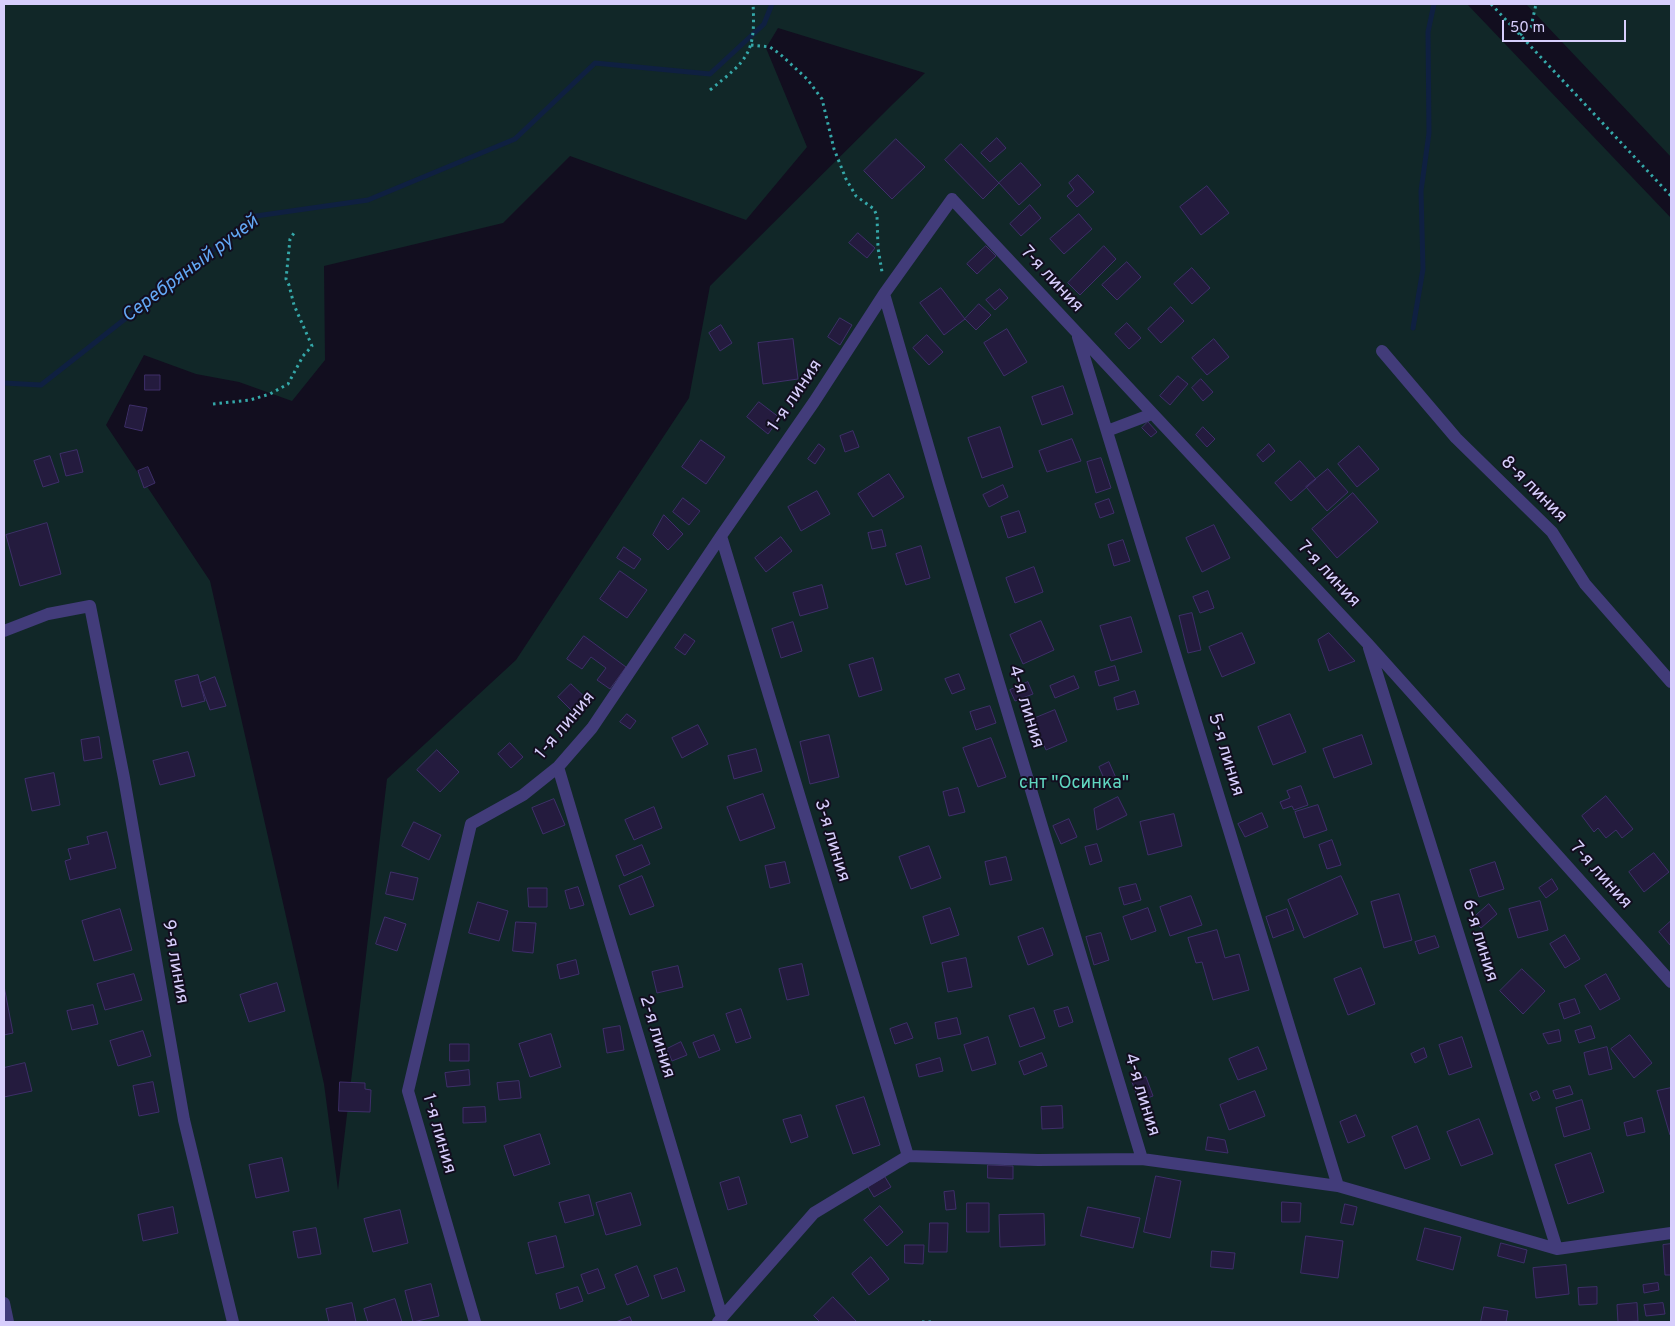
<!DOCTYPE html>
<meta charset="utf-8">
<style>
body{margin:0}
#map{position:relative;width:1675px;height:1326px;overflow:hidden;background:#120e1f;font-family:Overpass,sans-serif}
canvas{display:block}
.frame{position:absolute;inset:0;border:5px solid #d7cefc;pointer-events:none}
.scale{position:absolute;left:1502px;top:20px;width:124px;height:22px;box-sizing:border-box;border:2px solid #d7cefc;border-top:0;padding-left:6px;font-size:15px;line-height:18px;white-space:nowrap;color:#d7cefc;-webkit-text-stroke:4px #120e1f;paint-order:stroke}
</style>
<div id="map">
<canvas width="1675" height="1326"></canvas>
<div class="frame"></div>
<div class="scale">50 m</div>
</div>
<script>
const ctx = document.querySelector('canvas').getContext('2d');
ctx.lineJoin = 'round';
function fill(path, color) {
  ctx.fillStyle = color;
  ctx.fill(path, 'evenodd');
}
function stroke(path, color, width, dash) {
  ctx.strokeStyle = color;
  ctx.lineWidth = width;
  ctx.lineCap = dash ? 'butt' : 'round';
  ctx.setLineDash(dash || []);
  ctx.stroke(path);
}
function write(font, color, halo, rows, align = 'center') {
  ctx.font = font + ' Overpass,sans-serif';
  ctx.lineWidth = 4;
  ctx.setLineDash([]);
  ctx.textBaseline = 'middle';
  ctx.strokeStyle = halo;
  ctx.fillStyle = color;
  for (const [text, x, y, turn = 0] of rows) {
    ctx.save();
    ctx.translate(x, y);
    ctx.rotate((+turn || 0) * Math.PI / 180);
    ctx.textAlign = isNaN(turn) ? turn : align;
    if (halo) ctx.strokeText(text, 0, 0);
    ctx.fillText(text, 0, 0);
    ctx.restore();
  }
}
const green = new Path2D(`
 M4 4H1467L1671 218V1322H4ZM778 28 925 73 894 103 710 286 689 398 516 660 387 779 338 1190 324 1084 210 581 106 425 144 355 196 374 239 382 292 401 325 360 324 266 503 223 570 156 746 220 807 147 766 48Z
 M1526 4H1671V157Z`);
const stream = new Path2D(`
 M1413 328 1423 269 1421 191 1429 133 1428 32 1434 4
 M4 383 41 385 256 216 368 200 515 139 595 63 710 74 764 24 772 4`);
const building = new Path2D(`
 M997 138 1006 148 990 162 981 153Z
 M896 139 925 167 892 199 864 171Z
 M961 144 999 183 983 199 945 160Z
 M1021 163 1041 185 1019 205 999 183Z
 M1078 175 1094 192 1077 207 1067 196 1074 190 1069 183Z
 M1207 186 1229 213 1201 235 1180 207Z
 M1030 205 1041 218 1021 236 1010 224Z
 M1079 214 1092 229 1064 254 1050 239Z
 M858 233 875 248 867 258 849 243Z
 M986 246 996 256 977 274 967 264Z
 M1104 246 1116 259 1080 295 1068 283Z
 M1127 262 1141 277 1117 300 1102 285Z
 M1192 268 1210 288 1192 304 1174 284Z
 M941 288 965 319 944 335 920 303Z
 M1000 289 1008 298 995 310 986 300Z
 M979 304 991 315 976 330 965 319Z
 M1171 307 1184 321 1161 343 1148 329Z
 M840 318 852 325 840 345 828 337Z
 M1127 323 1141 338 1129 349 1115 334Z
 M721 325 732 343 720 351 709 333Z
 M1007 329 1027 362 1004 376 984 343Z
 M927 335 943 352 929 365 913 348Z
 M793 339 798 379 763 384 758 343Z
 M1214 339 1229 357 1207 375 1192 358Z
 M145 375H160V390H145Z
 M1178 376 1188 384 1170 405 1160 396Z
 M1201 379 1213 392 1203 401 1192 388Z
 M1063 386 1073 414 1042 425 1032 397Z
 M759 402 780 418 768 434 747 417Z
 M130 405 147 408 142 431 125 427Z
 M1148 422 1157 432 1151 437 1142 428Z
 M1000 427 1013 467 982 478 968 438Z
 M1203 427 1215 439 1207 447 1196 435Z
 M853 431 859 447 845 452 840 436Z
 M1072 439 1081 461 1047 472 1039 451Z
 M701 440 725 457 706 484 682 467Z
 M819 444 825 449 815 464 808 459Z
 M1269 444 1275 451 1263 462 1257 455Z
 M1359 446 1379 469 1357 487 1338 464Z
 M77 450 83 472 66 476 60 454Z
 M50 456 59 482 43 487 34 461Z
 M1101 458 1111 488 1096 493 1087 462Z
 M1300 461 1316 479 1291 501 1275 483Z
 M148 467 155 483 144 488 138 471Z
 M1328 469 1348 492 1327 511 1306 487Z
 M889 474 904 497 873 517 858 494Z
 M1003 485 1008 497 989 507 983 495Z
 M817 491 830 514 801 531 788 507Z
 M1353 493 1378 522 1337 558 1312 529Z
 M683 498 700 511 689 525 673 512Z
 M1109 499 1114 513 1100 518 1095 504Z
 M1019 511 1026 532 1008 538 1001 517Z
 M664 515 683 534 668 550 653 535Z
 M47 523 61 574 20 586 6 535Z
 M1214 525 1230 558 1202 572 1186 538Z
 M882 530 886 546 872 549 868 533Z
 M781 537 792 551 766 572 755 558Z
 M1123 540 1130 561 1114 566 1108 545Z
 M921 546 930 578 906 585 896 554Z
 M624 547 641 559 634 569 617 558Z
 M1034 567 1043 592 1015 603 1006 578Z
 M620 571 647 590 627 618 600 599Z
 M822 585 828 608 800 616 793 593Z
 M1208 591 1214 608 1200 613 1193 597Z
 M1192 613 1201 650 1188 653 1179 616Z
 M1131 617 1142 652 1111 661 1100 626Z
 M1041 621 1054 650 1023 664 1010 635Z
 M793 622 802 651 781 658 772 629Z
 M1242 633 1255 663 1222 677 1209 647Z
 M1329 633 1355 661 1329 671 1318 640Z
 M685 634 695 641 685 655 675 648Z
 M584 636 626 667 610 689 597 680 606 668 591 657 582 669 567 659Z
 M873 658 882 690 859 697 849 665Z
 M1115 666 1119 680 1099 686 1095 672Z
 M959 674 965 689 952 694 945 679Z
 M198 675 205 701 182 707 175 681Z
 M1074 676 1079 688 1055 698 1050 686Z
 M215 677 226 706 210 710 200 683Z
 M1028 682 1033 694 1015 701 1010 690Z
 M571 684 590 702 577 716 558 697Z
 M1135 691 1139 704 1117 710 1114 698Z
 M990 706 996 723 976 730 970 712Z
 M1055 710 1067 741 1046 750 1033 719Z
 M627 714 636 721 630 729 620 722Z
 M1290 714 1306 752 1273 765 1258 727Z
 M698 725 708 744 682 758 672 738Z
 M829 735 839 777 810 784 800 742Z
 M1362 735 1372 764 1334 778 1323 749Z
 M99 737 102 758 84 761 81 740Z
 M991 738 1006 777 978 787 963 748Z
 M510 743 523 757 511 768 498 754Z
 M756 749 762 771 734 779 728 756Z
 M437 750 459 772 440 792 417 770Z
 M188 752 195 776 160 785 153 761Z
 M1109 762 1116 778 1106 783 1099 767Z
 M54 773 60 805 32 811 25 779Z
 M1301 786 1308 805 1294 810 1292 806 1283 809 1280 802 1290 798 1287 791Z
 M958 788 965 812 949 816 943 792Z
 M763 794 775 828 740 841 727 807Z
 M1606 796 1633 829 1622 838 1616 830 1606 838 1598 828 1594 832 1582 816Z
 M1118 797 1127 815 1097 830 1094 809Z
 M554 799 565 825 543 834 532 808Z
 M1318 805 1327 830 1304 838 1295 812Z
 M654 807 662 828 634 840 625 820Z
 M1262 813 1268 827 1245 837 1238 824Z
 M1174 814 1182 846 1148 855 1140 822Z
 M1069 819 1077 837 1061 844 1053 826Z
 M414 822 441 835 429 860 402 846Z
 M107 832 116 868 70 880 65 861 71 859 68 849 89 844 87 837Z
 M1332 840 1341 865 1327 869 1319 845Z
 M1097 844 1102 861 1090 865 1085 847Z
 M642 845 650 864 624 876 616 856Z
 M929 846 941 878 911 889 899 857Z
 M1654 853 1669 872 1644 892 1629 872Z
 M1006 857 1012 880 990 885 985 862Z
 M785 862 790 883 770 888 765 866Z
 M1495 862 1504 889 1479 897 1470 870Z
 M391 872 418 878 413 900 386 894Z
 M642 876 654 906 630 915 619 886Z
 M1341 876 1358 914 1304 938 1288 900Z
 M1552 879 1558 889 1546 898 1539 888Z
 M1136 884 1141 900 1124 905 1119 888Z
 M578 887 584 905 570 909 565 891Z
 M528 888H547V907H529Z
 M1399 894 1412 940 1384 948 1371 902Z
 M1191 896 1202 925 1170 936 1160 907Z
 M1540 901 1548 930 1518 938 1509 909Z
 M478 902 508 911 499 941 469 933Z
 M1489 904 1497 914 1481 928 1472 919Z
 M950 908 959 935 931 944 923 917Z
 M1148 908 1156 931 1131 940 1123 917Z
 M120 909 132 950 94 961 82 921Z
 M1287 909 1294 930 1273 938 1266 917Z
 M385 917 406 924 397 951 376 944Z
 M1671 921V946L1659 932Z
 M516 922 536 923 533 953 513 951Z
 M1043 928 1053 955 1028 965 1018 937Z
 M1217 930 1225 958 1239 954 1249 990 1213 1000 1202 962 1196 963 1188 938Z
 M1101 933 1109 960 1094 965 1086 937Z
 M1565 935 1580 959 1565 968 1550 944Z
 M1435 936 1439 947 1419 954 1415 942Z
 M966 958 972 987 948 992 942 963Z
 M576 960 579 974 560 979 557 965Z
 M802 964 809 995 787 1000 779 969Z
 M678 966 683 987 657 993 652 972Z
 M1361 968 1375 1004 1348 1015 1334 979Z
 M1522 969 1545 991 1523 1014 1500 991Z
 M134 974 142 1000 105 1010 97 984Z
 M1606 974 1620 999 1600 1010 1585 986Z
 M277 983 285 1011 249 1022 240 995Z
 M4 986 13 1033 4 1035Z
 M1575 999 1580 1013 1564 1019 1559 1004Z
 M93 1005 98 1024 72 1030 67 1011Z
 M1068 1007 1073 1022 1059 1027 1054 1011Z
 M1034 1008 1045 1038 1020 1047 1009 1016Z
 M741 1009 751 1038 736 1043 726 1014Z
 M957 1018 961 1034 938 1039 935 1023Z
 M907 1023 913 1038 895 1044 890 1029Z
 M620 1026 624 1050 607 1053 603 1029Z
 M1591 1026 1595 1038 1579 1043 1575 1031Z
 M1559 1030 1561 1041 1548 1044 1543 1034Z
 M143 1031 151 1056 118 1066 110 1041Z
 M551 1034 561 1067 530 1077 519 1044Z
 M714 1035 720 1050 699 1058 693 1043Z
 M1630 1035 1652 1063 1634 1078 1611 1049Z
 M988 1037 996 1064 972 1071 964 1045Z
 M1462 1037 1472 1067 1449 1075 1439 1045Z
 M681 1042 687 1055 672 1061 667 1049Z
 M450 1044H469V1061H450Z
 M1258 1047 1267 1069 1238 1080 1229 1059Z
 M1607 1047 1612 1069 1589 1075 1584 1053Z
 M1424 1048 1427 1057 1415 1063 1411 1054Z
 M1042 1053 1047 1066 1024 1075 1019 1062Z
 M940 1058 943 1071 919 1077 916 1065Z
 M25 1063 32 1091 4 1097V1068Z
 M469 1070 470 1085 447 1087 445 1073Z
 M1146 1077 1153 1096 1139 1101 1132 1082Z
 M519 1081 521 1098 499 1100 497 1083Z
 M153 1082 159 1112 139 1116 133 1086Z
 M340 1082 365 1083V1089L371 1090 370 1112 339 1111Z
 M1570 1086 1573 1094 1556 1099 1553 1091Z
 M1671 1088V1135H1670L1657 1091Z
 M1255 1091 1265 1116 1229 1130 1220 1105Z
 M1537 1091 1540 1098 1533 1101 1530 1094Z
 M864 1097 880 1145 853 1154 836 1106Z
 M1582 1100 1590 1129 1564 1137 1556 1108Z
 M1062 1106 1063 1128 1042 1129 1041 1107Z
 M485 1107 486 1122 463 1123V1108Z
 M801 1115 808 1137 791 1143 783 1120Z
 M1356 1115 1365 1136 1348 1143 1340 1122Z
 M1642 1118 1645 1132 1627 1136 1624 1123Z
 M1479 1119 1493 1154 1461 1166 1447 1132Z
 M1417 1126 1430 1159 1405 1169 1392 1137Z
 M540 1134 550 1164 514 1176 504 1146Z
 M1208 1137 1225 1140 1228 1153 1206 1150Z
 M1591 1153 1604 1192 1568 1204 1555 1165Z
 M282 1158 289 1191 256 1198 249 1165Z
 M988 1165 1013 1166V1179L988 1178Z
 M1156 1176 1181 1181 1170 1238 1144 1232Z
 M739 1177 747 1204 728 1210 720 1183Z
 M885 1177 891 1187 874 1197 868 1187Z
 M954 1191 956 1209 946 1210 944 1192Z
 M631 1193 641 1225 606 1235 596 1203Z
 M589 1195 594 1215 565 1223 559 1203Z
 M1282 1202 1301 1203 1300 1222H1282Z
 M967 1203H989V1232H967Z
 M1345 1204 1357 1207 1353 1225 1341 1223Z
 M880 1206 903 1232 887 1246 864 1220Z
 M173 1207 178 1233 143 1241 138 1215Z
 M1088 1207 1140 1218 1133 1248 1081 1236Z
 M400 1210 408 1243 373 1252 364 1219Z
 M1044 1214 1045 1245 1000 1247 999 1215Z
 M930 1223H948L947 1252H929Z
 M316 1228 321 1254 298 1258 293 1232Z
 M1425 1228 1461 1237 1453 1270 1417 1260Z
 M556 1236 564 1267 536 1274 528 1243Z
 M1306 1236 1343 1241 1338 1278 1301 1273Z
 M1501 1243 1527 1250 1524 1263 1498 1256Z
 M1671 1244V1275H1665L1663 1245Z
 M905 1245H924L923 1264 905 1263Z
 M1212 1251 1235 1253 1233 1269 1211 1267Z
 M871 1257 889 1279 869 1295 852 1274Z
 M1566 1265 1569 1294 1536 1298 1533 1268Z
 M637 1266 649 1296 627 1305 615 1275Z
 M677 1268 685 1291 662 1299 654 1276Z
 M598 1269 605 1288 588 1294 581 1275Z
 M1658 1283 1659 1290 1644 1293 1643 1285Z
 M431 1284 439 1316 413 1322 405 1291Z
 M578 1287 583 1301 560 1309 556 1294Z
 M1597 1287V1304L1579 1305 1578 1288Z
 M833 1297 857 1322H820L814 1316Z
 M395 1299 402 1322H368L364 1309Z
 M352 1303 356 1322H329L326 1309Z
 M1637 1303 1638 1321 1618 1322 1617 1305Z
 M1663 1303 1665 1314 1646 1316 1644 1305Z
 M1484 1307 1508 1311 1506 1322H1481Z
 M630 1317 632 1322H616Z`);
const path = new Path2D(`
 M1491 4 1671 196
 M1520 35 1531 27 1536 4
 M751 45 770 47 780 54 807 79 822 99 834 149 846 179 856 196 874 209 877 216 878 248 882 272
 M710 90C747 60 756 54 753 4
 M213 404 250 400 270 394 288 384 303 356 312 346 294 305 289 285 286 279 290 239 296 230
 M922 1322H931`);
const minor = new Path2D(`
 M884 294 939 484 1142 1159
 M1078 337 1338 1186
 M1382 351 1456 438 1552 532 1585 584 1671 682
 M1107 431 1152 414
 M721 536 908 1156
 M4 631 48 614 90 606 124 778 184 1120 233 1322
 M1369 648 1557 1249
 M558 767 722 1317
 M4 1303 8 1322
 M475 1322 408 1091 471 824 523 795 558 767 592 728 721 536 814 402 884 294 952 199 1368 644 1671 982
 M718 1322 814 1213 908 1156 1038 1160 1142 1159 1338 1186 1557 1249 1671 1233`);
const streetNames = [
 ["7-я линия",1051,280,47],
 ["1-я линия",796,396,-56],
 ["8-я линия",1533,490,45],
 ["7-я линия",1328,575,47],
 ["4-я линия",1025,707,73],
 ["1-я линия",566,726,-50],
 ["5-я линия",1225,755,73],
 ["3-я линия",831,841,73],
 ["7-я линия",1600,876,48],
 ["6-я линия",1479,941,73],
 ["9-я линия",174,962,80],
 ["2-я линия",656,1037,73],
 ["4-я линия",1141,1095,73],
 ["1-я линия",438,1134,74]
];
const parkNames = [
 ["снт \"Осинка\"",1074,784]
];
const waterNames = [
 ["Серебряный ручей",191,270,-37]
];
fill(green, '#112728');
stroke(stream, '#0f2041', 5);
fill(building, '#241b3e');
stroke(building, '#3e2f69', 1);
stroke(path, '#35a8a9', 3, [2.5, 4]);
stroke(minor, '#423c7a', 12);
write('18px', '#d7cefc', '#120e1f', streetNames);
write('18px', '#60d6c0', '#120e1f', parkNames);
write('italic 19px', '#63a8f5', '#120e1f', waterNames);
</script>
